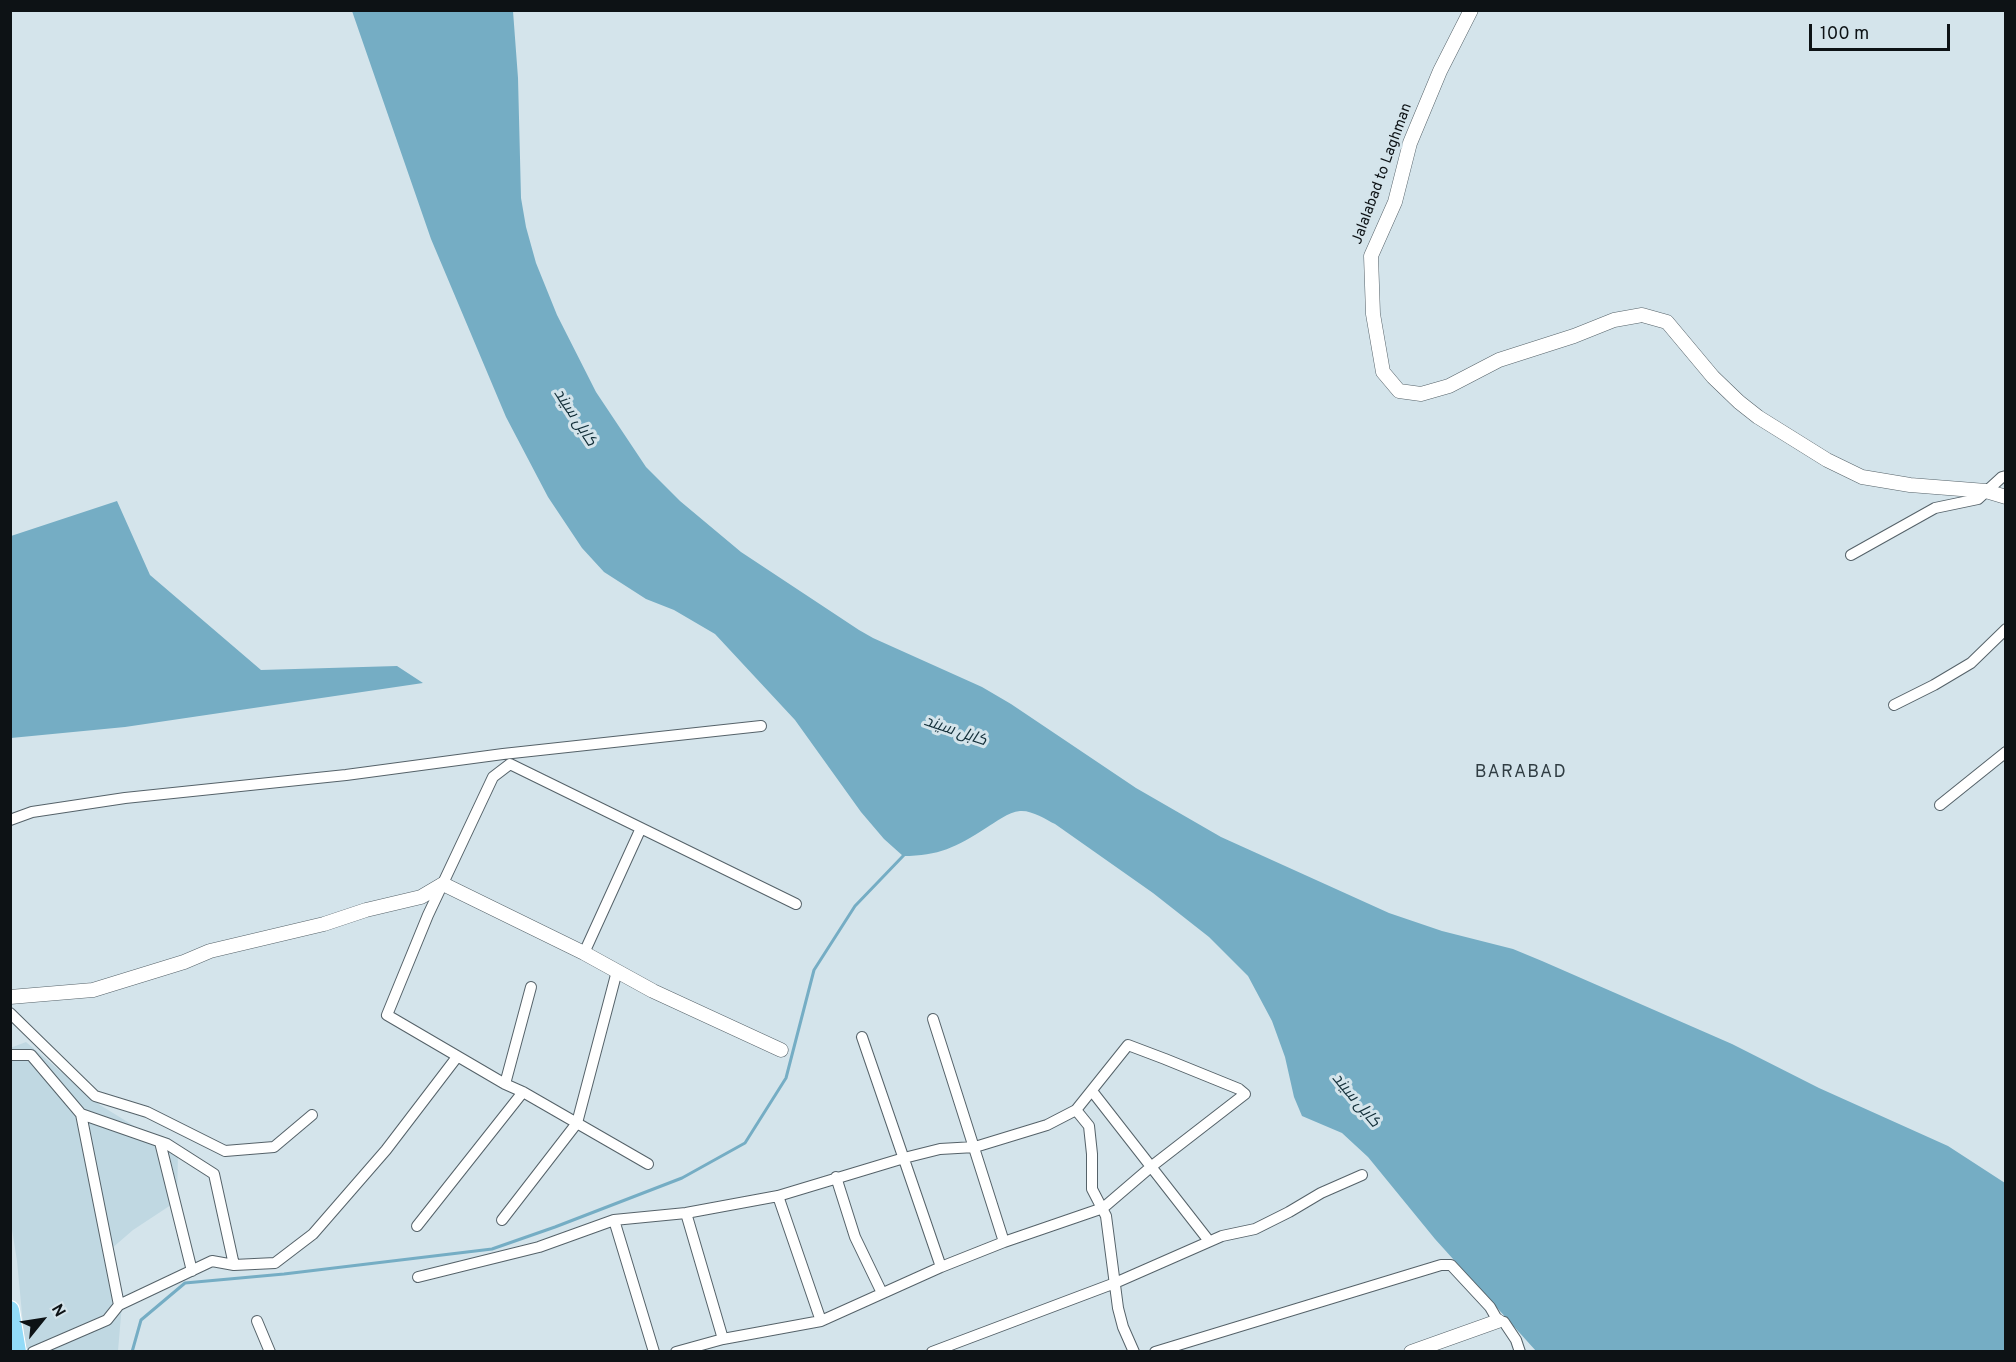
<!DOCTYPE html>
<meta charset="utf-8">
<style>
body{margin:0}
#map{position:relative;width:2016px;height:1362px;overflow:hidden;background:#d4e4eb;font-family:Overpass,sans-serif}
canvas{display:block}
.frame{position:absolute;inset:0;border:12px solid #0d1215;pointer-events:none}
.north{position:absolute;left:12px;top:1290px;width:60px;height:60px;-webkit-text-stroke:4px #d4e4eb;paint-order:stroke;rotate:60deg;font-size:16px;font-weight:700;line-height:24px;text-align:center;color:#0d1215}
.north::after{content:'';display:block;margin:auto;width:21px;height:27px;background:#0d1215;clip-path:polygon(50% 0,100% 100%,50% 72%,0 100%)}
.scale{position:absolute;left:1809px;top:24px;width:141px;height:27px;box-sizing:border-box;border:3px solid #0d1215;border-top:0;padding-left:8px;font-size:18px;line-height:21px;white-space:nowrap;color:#0d1215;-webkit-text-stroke:4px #d4e4eb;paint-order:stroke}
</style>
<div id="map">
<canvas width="2016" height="1362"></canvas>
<div class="frame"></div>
<div class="north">N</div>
<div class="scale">100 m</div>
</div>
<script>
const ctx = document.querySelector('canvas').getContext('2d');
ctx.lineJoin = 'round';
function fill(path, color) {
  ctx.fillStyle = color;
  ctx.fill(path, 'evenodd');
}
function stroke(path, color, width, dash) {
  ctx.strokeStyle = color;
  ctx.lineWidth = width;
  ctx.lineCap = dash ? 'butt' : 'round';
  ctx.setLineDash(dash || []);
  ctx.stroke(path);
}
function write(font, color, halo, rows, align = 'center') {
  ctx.font = font + ' Overpass,Cairo,sans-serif';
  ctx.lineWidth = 6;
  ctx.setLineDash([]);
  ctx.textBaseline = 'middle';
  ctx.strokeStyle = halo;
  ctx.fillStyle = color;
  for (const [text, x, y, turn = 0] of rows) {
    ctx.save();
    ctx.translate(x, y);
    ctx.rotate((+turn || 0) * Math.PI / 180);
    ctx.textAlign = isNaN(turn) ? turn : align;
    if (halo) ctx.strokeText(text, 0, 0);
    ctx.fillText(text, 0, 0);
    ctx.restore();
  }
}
const built = new Path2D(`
 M26 1042 100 1105 178 1153 177 1201 133 1230 111 1249 122 1304 118 1351H28L25 1345 17 1261 11 1223 10 1048Z`);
const water = new Path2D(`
 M352 11H513L518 78 521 198 526 227 536 263 557 315 596 392 646 467 680 501 741 552 859 630 873 638 982 687 1011 704 1136 788 1221 837 1389 913 1442 931 1513 949 1542 961 1732 1044 1819 1088 1948 1146 2005 1183V1351H1536L1435 1239 1368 1157 1342 1133 1302 1116 1294 1097 1285 1057 1272 1021 1248 976 1209 937 1153 893 1055 824C1045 819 1032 810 1020 811 1008 812 996 822 986 828 956 847 939 856 903 856L884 839 861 812 795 720 715 634 674 610 646 599 604 572 582 548 548 497 506 417 431 239Z
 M117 501 150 575 261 670 397 666 423 683 125 727 11 738V536Z`);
const stream = new Path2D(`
 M132 1352 141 1320 185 1283 284 1274 492 1249 555 1227 682 1178 745 1143 786 1078 814 970 855 906 904 855`);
const minor = new Path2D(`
 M1851 555 1935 508 1978 499 2002 477 2006 476
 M1894 705 1934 685 1971 663 2006 629
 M1940 805 2006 752
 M10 820 32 812 125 798 346 775 503 754 761 726
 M584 953 641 828
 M10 1013 95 1096 147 1112 225 1151 274 1147 312 1115
 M933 1019 1004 1242
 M862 1037 941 1267
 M10 1055H31L81 1114 167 1144 214 1174 234 1265
 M505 1084 531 987
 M1092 1091 1209 1241
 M1076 1110 1089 1126 1092 1154V1189L1106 1216 1118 1308 1123 1327 1134 1352
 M81 1114 119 1305
 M160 1142 192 1271
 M648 1164 523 1092 505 1084 387 1015 428 915 493 777 510 764 796 904
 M836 1177 855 1237 882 1293
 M778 1196 821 1321
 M686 1213 723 1339
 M502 1220 577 1123 617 971
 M614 1220 654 1352
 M417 1226 523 1092
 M418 1277 539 1247 614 1220 686 1213 778 1196 904 1158 940 1149 975 1147 1047 1125 1076 1110 1128 1045 1165 1059 1239 1089 1245 1094 1152 1166 1103 1208 1004 1242 941 1267 821 1321 723 1339 676 1352
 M257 1321 270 1352
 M33 1352 107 1320 119 1305 212 1261 234 1265 275 1263 313 1234 386 1150 457 1057
 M932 1352 1115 1283 1222 1236 1255 1229 1289 1212 1321 1193 1362 1175
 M1155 1352 1441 1265H1451L1490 1307 1498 1321 1504 1322 1516 1340 1520 1352`);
const tertiary = new Path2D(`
 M1471 10 1440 71 1410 143 1395 202 1371 256 1373 314 1383 372 1399 391 1421 394 1449 386 1499 360 1574 336 1614 320 1642 315 1667 322 1713 377 1739 402 1758 417 1827 460 1862 477 1910 485 1986 491 2006 497
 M10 997 93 990 184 962 210 951 324 924 366 910 421 897 443 884 584 953 653 991 781 1050
 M1411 1352 1498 1321`);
const trunk = new Path2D(`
 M10 1310 17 1352`);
const streetNames = [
 ["Jalalabad to Laghman",1383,174,-70]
];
const waterNames = [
 ["کابل سيند",574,418,57],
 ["کابل سيند",955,732,19],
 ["کابل سيند",1355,1101,50]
];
const quarterNames = [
 ["BARABAD",1521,773]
];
fill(built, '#c0d8e2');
fill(water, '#75adc4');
stroke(stream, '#75adc4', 3);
stroke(minor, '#556269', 12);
stroke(tertiary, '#556269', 15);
stroke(trunk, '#fff', 20);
stroke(minor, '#fff', 10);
stroke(tertiary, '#fff', 14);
stroke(trunk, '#92dbf8', 18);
write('15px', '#0d1215', '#d4e4eb', streetNames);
write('italic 16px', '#122e38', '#d4e4eb', waterNames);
ctx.letterSpacing = '1.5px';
write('18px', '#303d43', '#d4e4eb', quarterNames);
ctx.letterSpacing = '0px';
</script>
